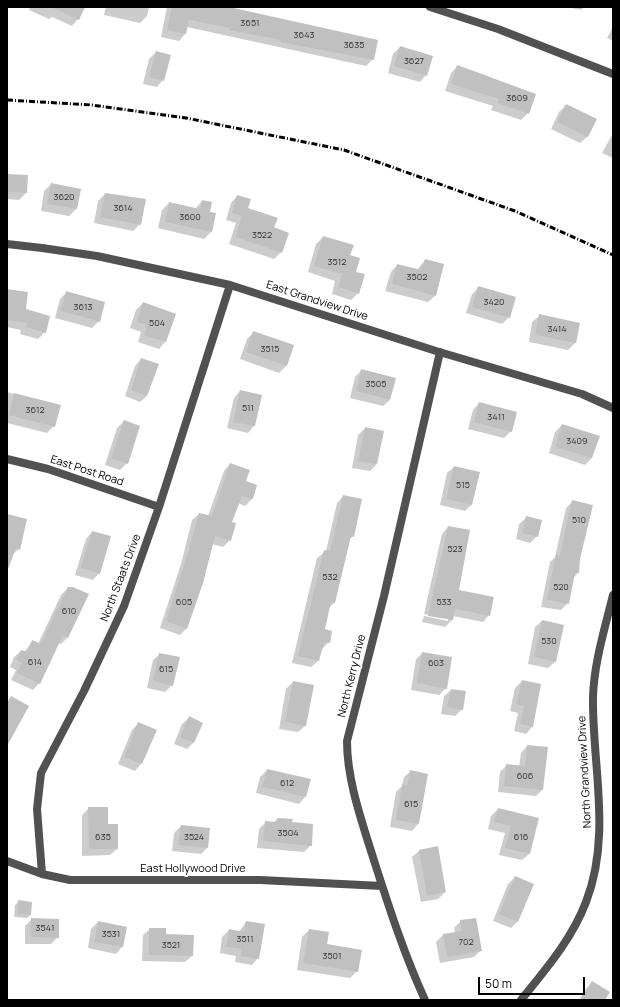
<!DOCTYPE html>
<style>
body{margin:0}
#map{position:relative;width:620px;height:1007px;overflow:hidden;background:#fff;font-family:Manrope,sans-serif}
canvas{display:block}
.frame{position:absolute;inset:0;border:8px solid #000;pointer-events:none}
.scale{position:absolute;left:478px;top:977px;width:107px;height:18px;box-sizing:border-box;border:2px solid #000;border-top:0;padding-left:5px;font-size:12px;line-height:14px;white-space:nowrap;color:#000;-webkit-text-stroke:3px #fff;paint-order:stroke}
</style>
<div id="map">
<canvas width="620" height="1007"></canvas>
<div class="frame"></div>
<div class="scale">50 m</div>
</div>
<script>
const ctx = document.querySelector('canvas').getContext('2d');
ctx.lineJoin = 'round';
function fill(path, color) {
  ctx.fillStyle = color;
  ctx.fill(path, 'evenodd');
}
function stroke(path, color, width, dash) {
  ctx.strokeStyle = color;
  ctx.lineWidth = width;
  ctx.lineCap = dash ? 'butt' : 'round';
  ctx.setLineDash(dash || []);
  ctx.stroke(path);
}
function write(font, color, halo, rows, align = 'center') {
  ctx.font = font + ' Manrope,sans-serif';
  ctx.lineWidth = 4;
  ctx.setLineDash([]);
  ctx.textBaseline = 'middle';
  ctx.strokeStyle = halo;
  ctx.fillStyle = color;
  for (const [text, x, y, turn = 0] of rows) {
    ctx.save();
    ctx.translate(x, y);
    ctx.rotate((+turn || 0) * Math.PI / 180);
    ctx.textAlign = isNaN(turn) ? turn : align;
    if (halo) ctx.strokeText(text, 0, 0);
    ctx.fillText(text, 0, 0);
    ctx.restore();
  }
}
const shadow = new Path2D(`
 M30 7H84L78 19 72 26 52 17 49 19 29 10Z
 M106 7H149L147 16 140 23 104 15Z
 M167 7H223L373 59 366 66 187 27 185 34 179 41 161 37Z
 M566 7H584L581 10Z
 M613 27V41L607 38Z
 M400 47 426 75 420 82 388 73 393 54Z
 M156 52 163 80 157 87 143 84 149 59Z
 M458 66 488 76V78L528 113 521 120 491 110 493 106 445 91 451 73Z
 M566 105 595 120 587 137 580 143 551 129 559 112Z
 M613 133V158L602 153Z
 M7 175 27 176 26 193 19 200 7 199Z
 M51 184 79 190 76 209 69 216 41 211 44 191Z
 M105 194 140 224 133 231 94 223 98 201Z
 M237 196 247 209 273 228 281 252 274 259 229 244 236 223 226 220 231 203Z
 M202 201 209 212 215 214 211 232 204 239 158 228 162 210 169 203 195 209Z
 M323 237 349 256 355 272 358 293 351 300 332 294 335 281 308 272 316 244Z
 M425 260 435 296 428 302 385 291 391 272 397 265 417 270Z
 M479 287 509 317 502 324 466 313 472 294Z
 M7 290 45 332 38 339 20 334 21 330 7 327Z
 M66 293 99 321 92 328 55 318 60 299Z
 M143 303 175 315 165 342 159 349 138 342 141 332 130 328 136 310Z
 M539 316 578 323 575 343 568 350 529 342 532 322Z
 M254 332 293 346 286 366 279 373 240 359 247 339Z
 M141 359 147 396 140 402 125 396 135 366Z
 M362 370 390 400 383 406 350 398 355 377Z
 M240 391 254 426 248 433 227 428 234 398Z
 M7 392 59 406 54 426 47 433 7 423Z
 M479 403 511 431 504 438 468 429 473 410Z
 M124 421 127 463 120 470 105 465 117 428Z
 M562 425 598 436 592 458 585 465 549 453 555 432Z
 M365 428 377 464 370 471 352 468 358 435Z
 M230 464 245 481 256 485 252 499 245 506 238 503 231 523 230 540 223 547 212 544 187 628 180 635 160 628 181 564 192 520 199 514 208 516 224 471Z
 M454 467 471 505 465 511 440 505 447 473Z
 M343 496 353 536 349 540 334 603 329 608 324 630 329 642 322 649 318 661 311 667 292 663 317 558 326 551 337 503Z
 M573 501 578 573 573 578 568 603 561 610 541 607 550 562 555 557 566 508Z
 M7 515 26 519 19 549 7 559Z
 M526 518 537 536 530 543 516 539 519 524Z
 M448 527 458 591 489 615 483 622 453 616 452 620 445 627 422 622 424 616 448 621V619L424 614 442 534Z
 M92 532 99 573 93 580 75 575 86 539Z
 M68 588V637L61 644 58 643 39 683 33 690 11 680 16 670 10 667 14 657 21 651 24 652 33 641 38 644 61 595Z
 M542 621 555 662 548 668 528 664 535 627Z
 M423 653 446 688 439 695 411 690 416 659Z
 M160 654 172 685 165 692 147 688 153 660Z
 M522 681 540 685 532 727 526 734 514 731 518 713 510 711 515 688Z
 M293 682 305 726 298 732 279 729 286 689Z
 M451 690 462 709 455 716 441 714 444 696Z
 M189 718 193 743 187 749 174 744 182 724Z
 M139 723 155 730 141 764 135 771 118 764 132 730Z
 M527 746 542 790 536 796 498 792 500 772 507 765 519 767 521 753Z
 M267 770 305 797 299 804 256 793 260 777Z
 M411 771 427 774 418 824 412 831 390 827 396 792 402 786 404 777Z
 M89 808 107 825 117 849 110 855 82 856V815Z
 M498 809 538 819 529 854 522 860 499 855 505 833 488 829 491 816Z
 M277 819 291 823 311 845 304 852 257 848 259 829 266 822 273 823Z
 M181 826 207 848 201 854 172 851 174 833Z
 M419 851 445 892 438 899 421 902 412 857Z
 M515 877 518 921 511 928 493 921 508 884Z
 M18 902 30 915 27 918 14 917 15 905Z
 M32 919 58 937 51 944H25V926Z
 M461 921 481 950 474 957 440 963 436 942 443 935 455 933 454 928Z
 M98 922 126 928 122 947 116 954 88 948 91 929Z
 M246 922 258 958 252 965 235 962 236 956 220 953 222 937 229 930 239 932Z
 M150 929 165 935 192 956 185 962 142 961 143 935Z
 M309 930 357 971 350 978 297 970 302 937Z
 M592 982 604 1000H579L586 989Z`);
const building = new Path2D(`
 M51 7H85L79 20Z
 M172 7H229L378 40 374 60 280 42 281 40 229 30 230 28 189 20 186 34 167 30Z
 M400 46 433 56 427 76 394 66Z
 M156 51 171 55 164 81 149 77Z
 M457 65 536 94 529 114 497 103 499 99 451 84Z
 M566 104 597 119 588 137 557 122Z
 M7 174 28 175 27 193 7 192Z
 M51 183 81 189 77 209 47 204Z
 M105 193 146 199 141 225 100 217Z
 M237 195 251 199 248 208 278 218 274 227 289 233 282 253 235 237 242 216 232 213Z
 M202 200 212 202 210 212 216 213 212 232 165 222 169 202 200 209Z
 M323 236 354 245 350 255 360 258 356 272 365 274 359 294 338 287 342 274 314 266Z
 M425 259 444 264 436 296 392 284 397 264 421 270Z
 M478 286 516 297 510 318 472 307Z
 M7 289 28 292 26 309 50 316 46 333 26 327 27 323 7 320Z
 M66 291 105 302 100 322 61 311Z
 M143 302 176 314 166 342 144 335 147 325 137 322Z
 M539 314 580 323 576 343 535 335Z
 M253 331 294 345 287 366 246 352Z
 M141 358 159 364 147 396 131 390Z
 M361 369 396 378 390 400 356 391Z
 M240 390 262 395 255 426 233 422Z
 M14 393 61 405 55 427 9 415Z
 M479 402 517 412 512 432 474 422Z
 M124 420 140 426 128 464 111 458Z
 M562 424 600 436 592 458 555 447Z
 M365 427 384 431 377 464 358 461Z
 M230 463 250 470 246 481 257 485 253 499 242 496 232 522 236 523 231 541 215 536 203 583 187 629 166 621 187 556 199 513 212 516Z
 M454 466 480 472 472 505 446 499Z
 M343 495 362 499 354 537 351 536 335 603 331 602 325 629 332 631 330 643 324 642 319 661 298 656 324 550 330 551Z
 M572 500 593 505 580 559 579 573H575L569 604 547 600 556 554 560 555Z
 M7 514 27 519 20 550 16 548 8 569Z
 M526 516 542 520 538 537 522 533Z
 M448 526 470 530 459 590 494 597 490 616 455 609 453 620 428 616Z
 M92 531 111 536 100 574 81 568Z
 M68 587H73L89 594 68 638 63 635 40 684 17 673 22 663 16 660 21 650 27 652 32 640 41 644Z
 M542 620 564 625 556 662 534 657Z
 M422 652 452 657 447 689 417 683Z
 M159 653 180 657 173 686 153 681Z
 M522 680 541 684 533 727 520 724 524 706 516 704Z
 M293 681 314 685 306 726 285 722Z
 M451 689 466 691 463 710 447 707Z
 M11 696 29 706 7 746V703Z
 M189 716 203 723 194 743 180 737Z
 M138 722 157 730 142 764 124 757Z
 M527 745 548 747 543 790 504 786 506 764 525 766Z
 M267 769 311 779 306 797 262 787Z
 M410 770 428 774 419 824 396 820 402 784 407 785Z
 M88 807H108V824H118V849H89Z
 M498 808 539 818 530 854 505 848 511 826 494 822Z
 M277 818 293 819 292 822 313 824 312 846 263 841 265 821 277 822Z
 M181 825 210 828 208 848 178 845Z
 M438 846 446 892 427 896 419 850Z
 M515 876 534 884 518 922 499 914Z
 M18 900 32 902 31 915 17 914Z
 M31 918 59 919V938L31 937Z
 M476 918 482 951 447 957 443 934 462 931 460 920Z
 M98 921 127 927 123 947 94 942Z
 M246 921 265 924 259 959 241 956 242 949 226 947 229 929 244 932Z
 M149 928H166V934L194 935 193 956 149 955Z
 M309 929 329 932 327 944 362 950 358 972 303 963Z
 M592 981 610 992 605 1000H581Z`);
const street = new Path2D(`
 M430 7 498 29 613 74
 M7 244 42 248 97 256 230 285 436 351 582 394 613 408
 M7 459 48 469 159 507
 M7 861 42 874 70 880H260L382 886
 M42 874 37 809 41 773 84 691 124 606 159 507 230 285
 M425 1000C403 952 387 901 371 851 360 816 347 778 347 741L384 596 440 352
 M521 1000C546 969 572 939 586 902 612 835 592 765 593 697 594 663 605 628 613 595`);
const rail = new Path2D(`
 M7 100 92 105 186 118 344 150 515 211 613 255`);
const numberNames = [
 ["3651",250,23],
 ["3643",304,35],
 ["3635",354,45],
 ["3627",414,61],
 ["3609",517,98],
 ["3620",64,197],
 ["3614",123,208],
 ["3600",190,217],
 ["3522",262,235],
 ["3512",337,262],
 ["3502",417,277],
 ["3420",494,302],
 ["3613",83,307],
 ["504",157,323],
 ["3414",557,329],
 ["3515",270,349],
 ["3505",376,384],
 ["511",248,408],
 ["3612",35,410],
 ["3411",496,417],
 ["3409",577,441],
 ["515",463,485],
 ["510",579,520],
 ["523",455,549],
 ["532",330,577],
 ["520",561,587],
 ["605",184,602],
 ["533",444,602],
 ["610",69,611],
 ["530",549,641],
 ["614",35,662],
 ["603",436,663],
 ["615",166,669],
 ["606",525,776],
 ["612",287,783],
 ["615",411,804],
 ["3504",288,833],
 ["635",103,837],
 ["3524",194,837],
 ["616",521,837],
 ["3541",45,928],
 ["3531",111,934],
 ["3511",245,939],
 ["702",466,942],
 ["3521",171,945],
 ["3501",332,956]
];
const streetNames = [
 ["East Grandview Drive",317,301,18],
 ["East Post Road",87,471,18],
 ["North Staats Drive",121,578,-69],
 ["North Kerry Drive",352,676,-76],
 ["North Grandview Drive",585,772,-93],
 ["East Hollywood Drive",193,869]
];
fill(shadow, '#0003');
fill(building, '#c0c0c0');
stroke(street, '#515151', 8);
stroke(rail, '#000', 3, [6, 2, 1, 2]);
write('9px', '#303030', null, numberNames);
write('11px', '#000', '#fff', streetNames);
</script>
